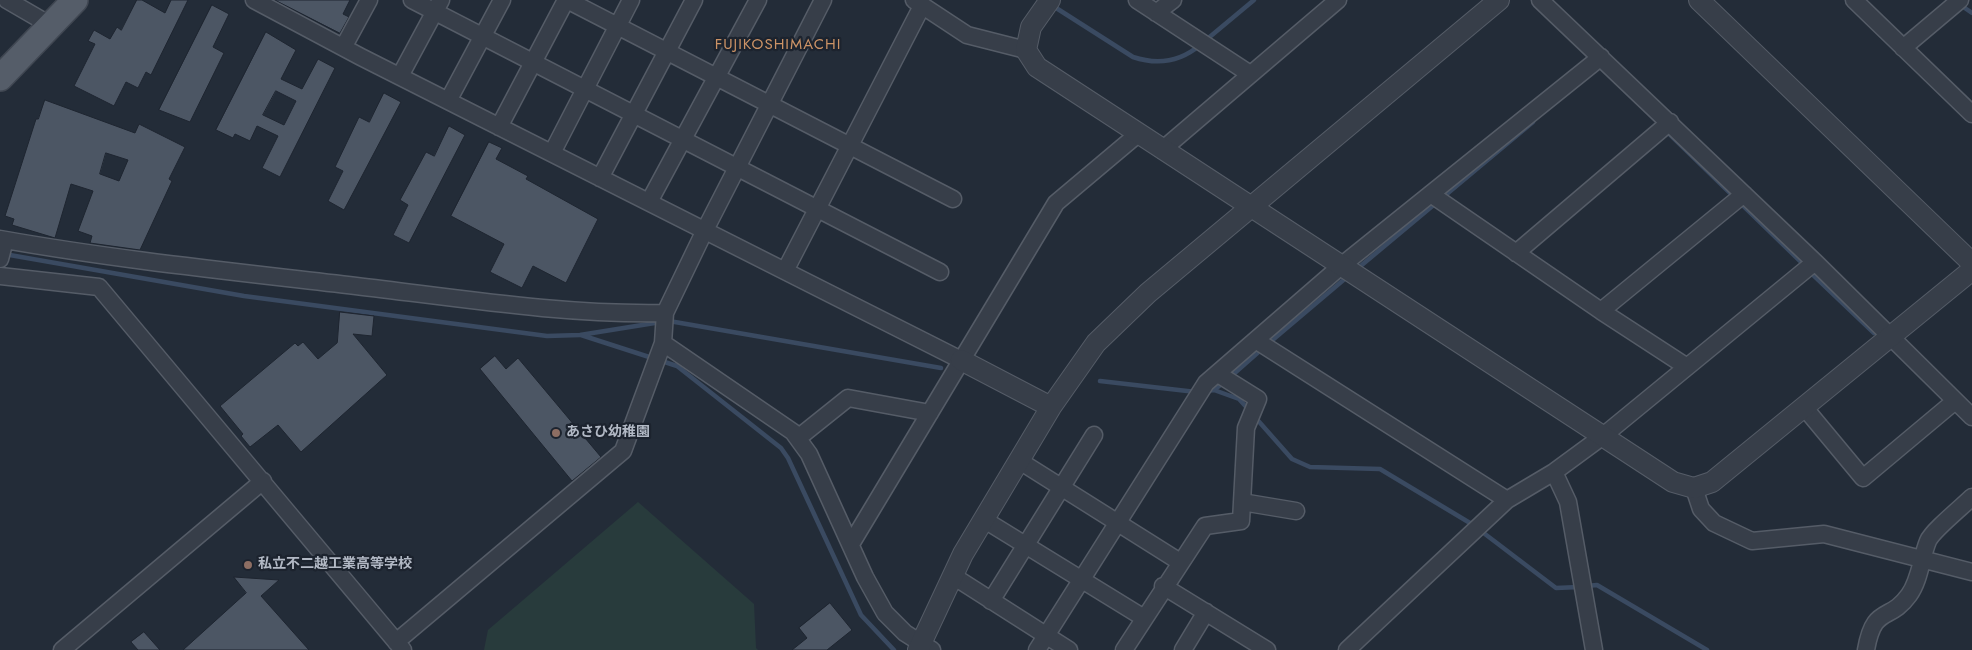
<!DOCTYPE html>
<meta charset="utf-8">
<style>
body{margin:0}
canvas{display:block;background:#232c38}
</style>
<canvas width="1972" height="650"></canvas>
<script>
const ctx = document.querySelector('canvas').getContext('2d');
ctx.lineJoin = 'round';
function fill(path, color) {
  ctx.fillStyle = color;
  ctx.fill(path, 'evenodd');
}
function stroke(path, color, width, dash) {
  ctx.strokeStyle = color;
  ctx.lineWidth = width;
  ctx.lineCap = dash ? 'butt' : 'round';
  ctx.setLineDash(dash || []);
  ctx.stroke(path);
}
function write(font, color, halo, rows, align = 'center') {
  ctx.font = font + ' Jost,"Noto Sans JP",sans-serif';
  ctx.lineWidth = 4.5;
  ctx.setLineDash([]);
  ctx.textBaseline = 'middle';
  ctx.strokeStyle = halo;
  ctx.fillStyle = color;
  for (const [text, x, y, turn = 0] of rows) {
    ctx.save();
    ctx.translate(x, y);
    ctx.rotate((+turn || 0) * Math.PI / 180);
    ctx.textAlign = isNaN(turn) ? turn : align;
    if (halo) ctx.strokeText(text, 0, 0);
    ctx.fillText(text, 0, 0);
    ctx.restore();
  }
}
const green = new Path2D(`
 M638 502 754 604 756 648 758 650H484L488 630Z`);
const stream = new Path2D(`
 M1959 4 1972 13
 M1053 6 1133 57C1157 65 1180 62 1200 45
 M1206 40 1254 0
 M1665 130 1805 266
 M4 254 244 296 547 336 580 335 661 322
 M1357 269 1533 122
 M1810 272 1874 333
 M669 321 941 368
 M581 335 677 366 781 448 788 458 861 615 894 650
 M1269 343 1347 277
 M1229 378 1263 348
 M1100 381 1196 392
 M1214 390 1239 399 1249 410
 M1207 391 1214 390 1223 383
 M1254 416 1292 459 1310 467 1380 469 1475 526
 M1481 531 1556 588 1579 587
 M1586 586 1597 585 1707 650`);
const building = new Path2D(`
 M137 0H142L165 13 171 0H188L151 75 146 72 138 88 126 82 114 106 74 86 95 44 88 41 94 30 110 39 117 27 121 30Z
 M275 0H350L343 14 349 17 340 33Z
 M212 5 229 14 213 47 224 53 190 122 159 110Z
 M266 32 296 50 281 79 302 89 318 59 335 68 280 177 262 168 278 136 257 126 250 141 235 134 233 138 216 130ZM276 91 296 101 284 125 263 115Z
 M384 93 401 102 344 210 328 201 343 171 335 167 359 117 369 122Z
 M45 100 135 133 139 124 185 147 169 179 172 181 140 250 90 243 92 236 78 231 93 191 71 184 55 238 12 225 14 219 5 216 36 119H38ZM106 153 128 160 119 181 100 174Z
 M449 126 465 135 409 243 393 235 408 205 400 200 426 152 434 156Z
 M489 142 502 148 496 159 528 176 526 179 598 219 566 283 533 266 522 288 490 272 504 244 451 216Z
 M340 312 374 316 372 336 353 334 387 375 301 452 278 425 250 447 241 436 243 434 220 406 295 343 298 346 303 342 318 359 337 343Z
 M495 356 506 369 518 358 601 457 572 481 480 369Z
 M234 577 279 580 261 596 309 650H183L246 593Z
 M830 603 852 630 827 650H792L807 638 799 628Z
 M144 632 160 650H138L131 642Z`);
const minor = new Path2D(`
 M7 0 50 25
 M254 0 361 57 961 360
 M412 0 940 272
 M567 0 953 199
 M914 0 967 35 1026 50
 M1137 0 1250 74
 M1540 0 1815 262 1972 417
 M1854 0 1972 114
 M1156 13 1173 0
 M344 46 369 0
 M1903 48 1960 0
 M400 76 441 0
 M448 101 502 0
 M499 127 566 0
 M1162 150 1338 0
 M552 153 631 0
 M600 178 694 0
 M1432 195 1601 311 1687 367
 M649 202 758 0
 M0 239C118 260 238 272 356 286 459 298 562 315 665 313
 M1516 253 1670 122
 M0 259 5 240
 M785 271 922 6
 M0 276 99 287 403 650
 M1601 311 1744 194
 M1257 341 1507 500
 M663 343 793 432 809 454 865 577 885 613 905 633 932 650
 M1804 407 1863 478 1955 401
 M798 438 848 398 930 413
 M1018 460 1180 562
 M1554 472 1568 502 1594 650
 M1694 488 1701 509 1714 523 1752 541 1824 534 1972 572
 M1242 502 1296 511
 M983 519 1144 618
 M851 544 1056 203 1138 134
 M953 576 1069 650
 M1163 586 1267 650
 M991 601 1094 435
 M396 642 623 451 663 343 665 313 705 230 823 0
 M62 650 263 481
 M1037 650 1206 383 1341 266 1601 57
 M1124 650 1205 526 1241 521 1246 428 1258 399 1218 374
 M1183 650 1206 612
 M1347 650 1507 500 1554 472 1603 436 1815 262
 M1866 650C1874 604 1889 623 1909 595 1920 580 1921 558 1928 541 1932 531 1963 506 1972 497`);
const tertiary = new Path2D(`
 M1050 0 1031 27 1026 50 1037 67 1673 482 1694 488 1712 482 1972 270
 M1699 0 1972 263
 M961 360 1051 407
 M918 650 963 554 1051 407 1096 343 1148 293 1499 0`);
const primary = new Path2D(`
 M0 78 75 0`);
const markers = [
 [556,433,5,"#8d6e63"],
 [248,565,5,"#8d6e63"]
];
const poiNames = [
 ["あさひ幼稚園",566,433],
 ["私立不二越工業高等学校",258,565]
];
const neighbourhoodNames = [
 ["FUJIKOSHIMACHI",778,45]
];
fill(green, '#283b3c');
stroke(stream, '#3a4a61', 4.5);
fill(building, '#4c5664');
stroke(building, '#1e2530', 1);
stroke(minor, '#555c67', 19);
stroke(tertiary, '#555c67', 22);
stroke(primary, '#404752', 28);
stroke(minor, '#373e49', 16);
stroke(tertiary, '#373e49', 20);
stroke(primary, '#555d69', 25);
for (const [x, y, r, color] of markers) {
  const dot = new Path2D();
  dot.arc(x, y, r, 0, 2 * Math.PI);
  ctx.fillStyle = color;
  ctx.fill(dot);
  stroke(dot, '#1c232e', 2);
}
write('bold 14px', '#b2b9c5', '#1c232e', poiNames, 'left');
ctx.letterSpacing = '1px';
write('15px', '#cc9366', '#1c232e', neighbourhoodNames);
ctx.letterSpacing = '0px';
</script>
